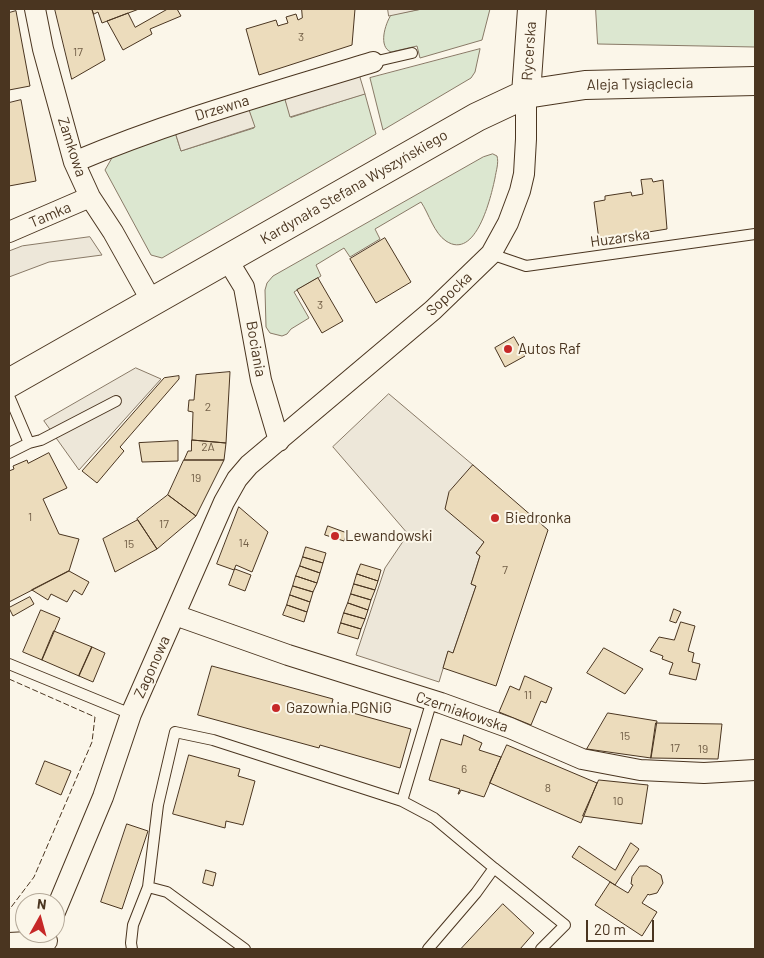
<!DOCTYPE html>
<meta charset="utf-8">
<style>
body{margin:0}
#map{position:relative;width:764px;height:958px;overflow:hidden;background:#fbf6e9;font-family:Barlow,sans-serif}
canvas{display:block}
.frame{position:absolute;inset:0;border:10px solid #4a3520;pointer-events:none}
.north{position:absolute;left:15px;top:893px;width:50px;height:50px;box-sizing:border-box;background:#fbf6e9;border:1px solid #b4a999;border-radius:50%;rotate:7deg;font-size:14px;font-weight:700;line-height:20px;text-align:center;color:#4a3520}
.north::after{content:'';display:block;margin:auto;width:18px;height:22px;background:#c62828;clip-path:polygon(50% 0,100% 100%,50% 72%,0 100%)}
.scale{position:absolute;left:586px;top:920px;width:68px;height:22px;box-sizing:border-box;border:2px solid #4a3520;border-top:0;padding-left:6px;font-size:15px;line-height:18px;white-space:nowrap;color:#4a3520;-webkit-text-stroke:4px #fbf6e9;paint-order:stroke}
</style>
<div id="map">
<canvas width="764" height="958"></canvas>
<div class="frame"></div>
<div class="north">N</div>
<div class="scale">20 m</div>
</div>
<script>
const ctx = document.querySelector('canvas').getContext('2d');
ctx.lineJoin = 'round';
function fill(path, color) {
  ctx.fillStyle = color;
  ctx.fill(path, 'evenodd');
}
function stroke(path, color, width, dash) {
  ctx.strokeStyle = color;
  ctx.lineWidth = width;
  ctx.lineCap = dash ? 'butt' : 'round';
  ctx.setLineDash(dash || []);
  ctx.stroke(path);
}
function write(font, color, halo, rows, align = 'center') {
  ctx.font = font + ' Barlow,sans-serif';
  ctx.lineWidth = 4;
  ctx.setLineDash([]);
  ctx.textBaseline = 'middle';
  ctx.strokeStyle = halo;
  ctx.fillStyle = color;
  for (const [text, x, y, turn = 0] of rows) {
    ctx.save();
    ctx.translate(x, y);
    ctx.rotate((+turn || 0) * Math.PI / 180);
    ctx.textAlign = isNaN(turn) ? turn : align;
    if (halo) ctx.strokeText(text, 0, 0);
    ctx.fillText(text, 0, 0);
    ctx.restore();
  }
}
const green = new Path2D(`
 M422 9H490L482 40 420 58 417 46 391 52C378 47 385 24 391 15Z
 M596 9H755V47L598 44Z
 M480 49 475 72 471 78 383 130 370 78Z
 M365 94 376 134 162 258 151 255 105 170 113 156 175 132 181 151 254 128 248 107 284 96 291 117Z
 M493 154 497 156C499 163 496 171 495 178 491 197 476 261 446 241 434 233 429 214 421 202L375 229 380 239 350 257 344 248 316 265 321 276 294 292 309 318 291 329 287 334 282 336 270 333 266 327 265 290 267 283 273 276 483 157Z`);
const parking = new Path2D(`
 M388 9H422L389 16Z
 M359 74 365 94 290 117 284 96Z
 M248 107 255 127 181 151 175 132Z
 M90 237 102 255 49 262 9 277V251L22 246Z
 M136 368 161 379 79 470 44 421Z
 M389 394 473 465 484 542 476 553 480 556 471 584 476 586 453 653 448 652 439 682 356 655 385 568 408 534 333 447Z`);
const building = new Path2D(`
 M55 9H92L105 60 72 79Z
 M92 9H139L102 23 98 12 94 14Z
 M168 9H177L181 16 150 29 152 34 123 50 107 21 128 13 135 27Z
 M302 9H355L352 45 259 75 246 29 276 20 278 26 281 25 288 23 286 17 296 14 298 20 302 18Z
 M16 11 30 86 9 90V13Z
 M21 100 36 181 9 186V103Z
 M652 179 653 182 663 180 667 229 599 240 594 202 605 200V196L631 192 632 196 643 194 641 180Z
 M385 238 411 282 376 303 350 259Z
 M318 278 343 321 322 333 297 290Z
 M514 337 525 356 505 367 495 348Z
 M230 372 226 443 192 440 193 412 188 411 189 400H194L196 375Z
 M179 376V379L120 447 124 451 97 483 82 471 164 378Z
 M192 440 226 443 224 460H184L188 451H191Z
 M178 441V461L142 462 139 443Z
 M49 453 67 488 43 499 59 534 79 539 69 571 9 602V471L14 469 13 466 27 460 28 463Z
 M184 460H224L196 516 168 495Z
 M473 465 548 530 496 686 443 668 448 651 453 653 476 586 471 584 480 556 476 553 484 542 445 509 449 492Z
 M168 495 196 516 157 549 137 519Z
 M239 507 268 532 252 572 236 565 234 570 217 564Z
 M138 520 157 549 115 572 103 539Z
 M328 526 347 533 344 541 325 535Z
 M306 547 326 553 323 563 303 557Z
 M303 557 323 563 320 573 300 566Z
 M361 564 381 570 378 581 357 574Z
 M300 566 320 573 317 583 296 576Z
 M235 569 251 575 245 591 229 585Z
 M69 571 89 582 82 595 74 590 67 602 51 594 48 600 32 590Z
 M357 574 378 581 375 590 354 584Z
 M296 576 317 583 313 592 293 586Z
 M354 584 375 590 371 600 351 594Z
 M293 586 313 592 310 602 290 595Z
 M351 594 371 600 368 610 348 603Z
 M290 595 310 602 307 612 287 605Z
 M30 597 34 604 13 616 9 608Z
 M348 603 368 610 365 619 344 613Z
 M287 605 307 612 304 622 283 615Z
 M674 609 681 612 676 623 670 621Z
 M41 610 60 618 42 660 23 652Z
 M344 613 365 619 361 629 341 623Z
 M681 622 695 626 688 651 694 653 692 662 700 664 696 680 669 674 673 663 662 659 663 656 650 651 659 637 674 640Z
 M341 623 361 629 358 639 338 633Z
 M54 631 92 647 79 676 42 660Z
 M92 647 105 653 93 682 79 676Z
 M604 648 643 669 625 694 587 673Z
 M212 666 333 699 331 707 411 729 400 768 320 745 319 748 198 715Z
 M525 676 552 688 546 703 541 701 531 725 499 712 510 686 519 690Z
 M608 713 657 721 651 758 587 749Z
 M656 723 722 724 718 759 651 758Z
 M464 735 482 743 479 750 501 757 484 797 461 790 459 794H458L460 789 429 780 441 739 461 745Z
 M507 745 597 783 581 823 490 783Z
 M189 755 240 769 238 776 255 781 243 825 226 821 225 828 173 814Z
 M45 761 71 771 61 795 36 784Z
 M599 780 648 785 642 824 583 816Z
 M127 824 148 831 122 909 101 902Z
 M631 843 639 849 615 885 572 857 579 846 615 870Z
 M640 866H647L661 875 663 883 657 893 649 895 648 894 642 903 657 912 642 936 595 905 610 882 628 893 633 885 631 884 632 877Z
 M206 870 216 873 213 886 203 883Z
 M503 904 534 933 520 949H461Z`);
const service = new Path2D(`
 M373 62 412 53
 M491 254 526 266 755 234
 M9 396 29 443
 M9 453 29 443 41 440 116 401
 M9 664 131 714
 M402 801 434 818 494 868 476 893 428 949
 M494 868 565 925 541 949
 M148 887 167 892 245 949
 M132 949 131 943 133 925 148 887 158 805 175 732 213 740 402 801 432 700`);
const minor = new Path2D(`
 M35 9 43 49 74 162 90 197 113 232 151 300
 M74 162C171 121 272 93 373 62
 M9 232 90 197
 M227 259 244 287 261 380 279 441
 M175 615 288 655 441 703 510 728 582 759 640 770 704 773 755 770
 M55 912 103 797 131 714 224 502 237 479 249 465 433 310 491 254 508 223 520 191 524 174 526 139V94
 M9 943 47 941`);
const secondary = new Path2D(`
 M526 94 532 9
 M9 383 477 117 526 94 585 85 755 81`);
const fence = new Path2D(`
 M9 679 95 717 92 742 34 877 9 910`);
const markers = [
 [508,349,5,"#c62828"],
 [495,518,5,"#c62828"],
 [335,536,5,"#c62828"],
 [276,708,5,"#c62828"]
];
const numberNames = [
 ["3",301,37],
 ["17",78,52],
 ["3",320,305],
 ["2",208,407],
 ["2A",208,447],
 ["19",196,478],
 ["1",30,517],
 ["17",164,524],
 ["14",244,543],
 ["15",129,544],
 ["7",505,570],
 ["11",528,695],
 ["15",625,736],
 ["17",675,748],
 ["19",703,749],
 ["6",464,769],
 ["8",548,788],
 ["10",618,801]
];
const streetNames = [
 ["Rycerska",529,51,-86],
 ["Aleja Tysiąclecia",640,84,-1],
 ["Drzewna",222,108,-17],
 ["Zamkowa",72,147,72],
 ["Kardynała Stefana Wyszyńskiego",354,187,-30],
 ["Tamka",50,215,-23],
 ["Huzarska",620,238,-8],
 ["Sopocka",449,294,-43],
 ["Bociania",256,349,80],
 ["Zagonowa",152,667,-66],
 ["Czerniakowska",462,712,19]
];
const poiNames = [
 ["Autos Raf",518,349],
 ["Biedronka",505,518],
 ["Lewandowski",345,536],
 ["Gazownia PGNiG",286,708]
];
fill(green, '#dce7d0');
stroke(green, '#887966', 1);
fill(parking, '#ede7d9');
stroke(parking, '#887966', 1);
fill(building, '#ecdcbc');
stroke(building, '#4a3520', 1);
stroke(service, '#4a3520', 12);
stroke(minor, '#4a3520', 22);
stroke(secondary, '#4a3520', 30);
stroke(service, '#fbf6e9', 10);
stroke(minor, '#fbf6e9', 20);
stroke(secondary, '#fbf6e9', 28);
stroke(fence, '#4a3520', 1, [6, 2.5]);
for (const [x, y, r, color] of markers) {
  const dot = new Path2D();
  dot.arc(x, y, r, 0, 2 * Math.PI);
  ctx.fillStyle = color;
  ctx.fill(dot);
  stroke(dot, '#fbf6e9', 2);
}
write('12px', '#725f47', null, numberNames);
write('15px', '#4a3520', '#fbf6e9', streetNames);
write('15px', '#4a3520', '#fbf6e9', poiNames, 'left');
</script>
